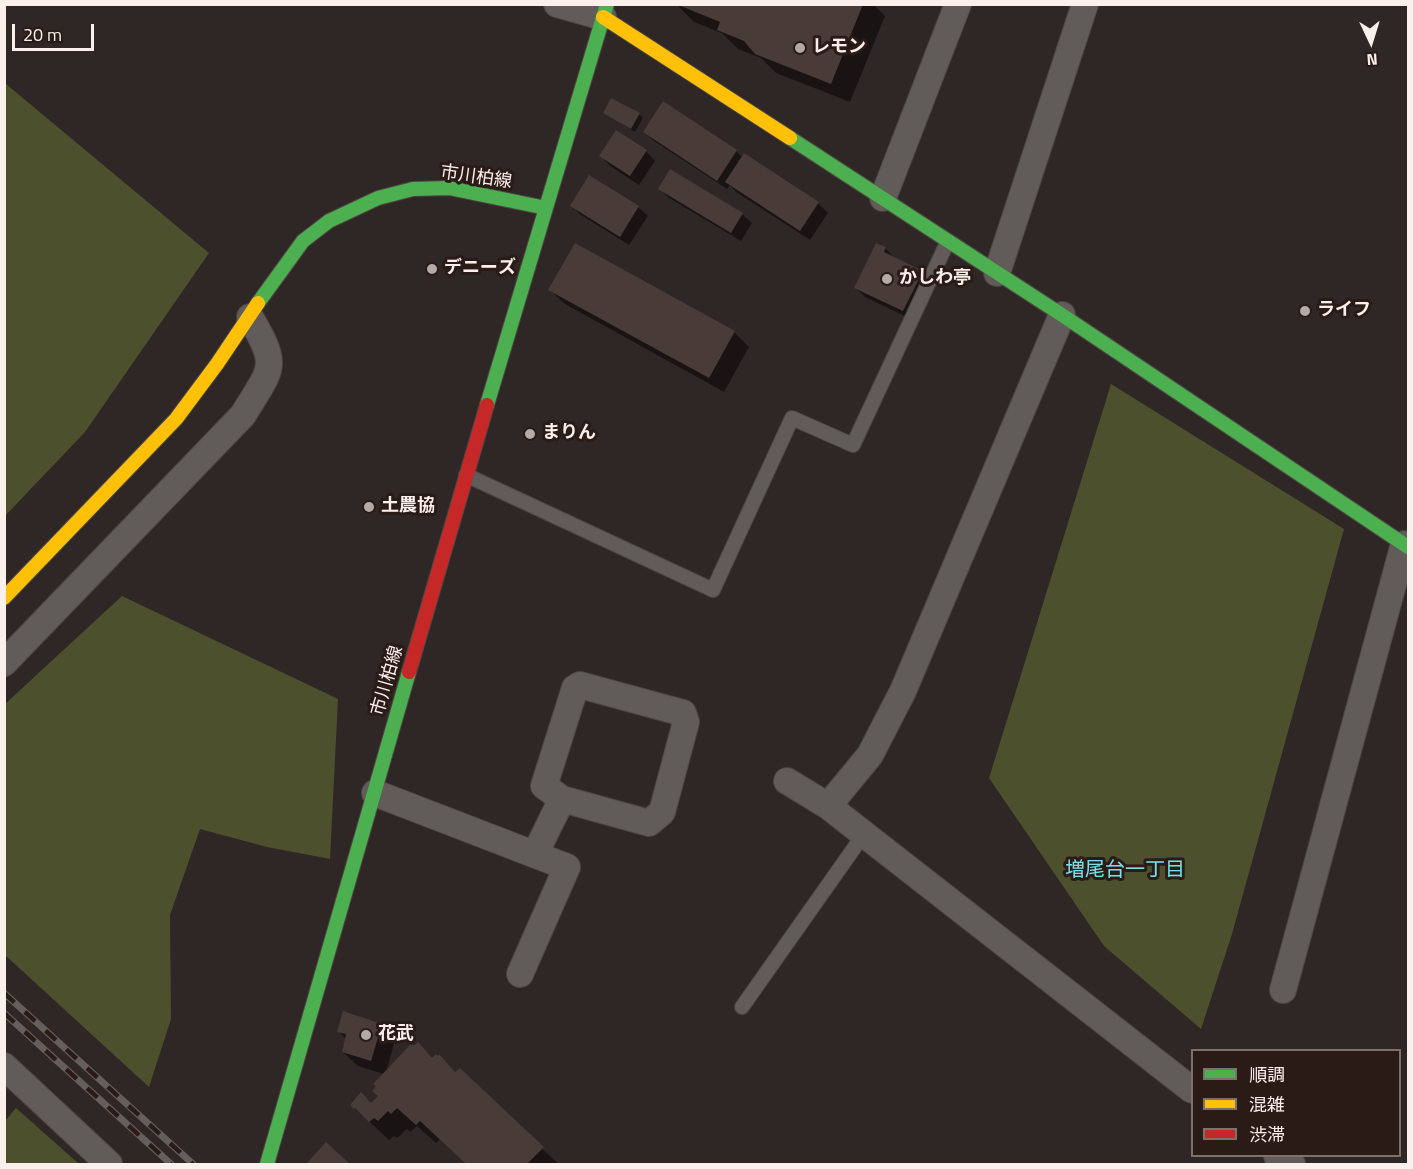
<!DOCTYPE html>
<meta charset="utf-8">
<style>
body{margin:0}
#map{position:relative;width:1413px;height:1169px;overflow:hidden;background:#2f2725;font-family:"Titillium Web","Noto Sans JP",sans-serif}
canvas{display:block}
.frame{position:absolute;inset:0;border:6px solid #fbf0ec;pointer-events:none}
.legend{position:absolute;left:1191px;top:1049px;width:210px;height:108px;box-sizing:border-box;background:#2a1b16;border:2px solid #7e706c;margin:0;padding:8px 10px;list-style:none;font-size:18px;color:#fbf0ec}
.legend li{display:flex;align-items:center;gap:12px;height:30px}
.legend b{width:30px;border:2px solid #7e706c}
.north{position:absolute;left:1341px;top:12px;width:60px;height:60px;-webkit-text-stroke:4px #2a1b16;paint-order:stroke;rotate:176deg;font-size:16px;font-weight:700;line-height:24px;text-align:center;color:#fbf0ec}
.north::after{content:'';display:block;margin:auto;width:21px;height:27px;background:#fbf0ec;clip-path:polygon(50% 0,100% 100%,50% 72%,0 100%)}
.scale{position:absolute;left:12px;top:24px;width:82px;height:27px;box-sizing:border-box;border:3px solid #fbf0ec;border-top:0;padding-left:8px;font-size:18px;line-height:21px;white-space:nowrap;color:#fbf0ec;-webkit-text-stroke:4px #2a1b16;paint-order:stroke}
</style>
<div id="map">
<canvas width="1413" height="1169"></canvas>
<div class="frame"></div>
<ul class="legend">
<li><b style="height:8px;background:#4caf50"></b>順調</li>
<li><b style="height:8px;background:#ffc107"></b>混雑</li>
<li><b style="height:8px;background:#c62828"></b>渋滞</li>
</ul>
<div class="north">N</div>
<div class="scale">20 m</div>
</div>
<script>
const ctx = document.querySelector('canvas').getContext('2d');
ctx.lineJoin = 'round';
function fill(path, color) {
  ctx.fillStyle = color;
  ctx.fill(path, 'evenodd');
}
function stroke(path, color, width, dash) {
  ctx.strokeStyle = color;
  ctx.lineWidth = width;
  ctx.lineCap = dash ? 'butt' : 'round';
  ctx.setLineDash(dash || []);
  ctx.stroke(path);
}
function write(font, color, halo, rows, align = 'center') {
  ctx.font = font + ' "Titillium Web","Noto Sans JP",sans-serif';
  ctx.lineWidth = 6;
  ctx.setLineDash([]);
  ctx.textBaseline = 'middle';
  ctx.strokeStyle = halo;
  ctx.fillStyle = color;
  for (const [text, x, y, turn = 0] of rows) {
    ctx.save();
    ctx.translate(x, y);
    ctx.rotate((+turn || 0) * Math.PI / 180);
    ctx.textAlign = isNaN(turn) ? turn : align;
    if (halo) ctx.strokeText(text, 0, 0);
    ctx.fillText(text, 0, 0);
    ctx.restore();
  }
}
const green = new Path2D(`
 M6 84 209 253 85 432 5 516Z
 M1111 384 1344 529 1232 934 1201 1029 1104 946 989 778Z
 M122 596 338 699 330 859 267 847 200 829 170 915 171 1019 149 1087 5 955 4 950 5 704Z
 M16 1108 79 1164H5V1121Z`);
const shadow = new Path2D(`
 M676 4H873L885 16 850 102 776 73 761 58 738 49 722 33 694 22Z
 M663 103 736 151 743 158 745 155 818 203 828 213 810 240 736 192 730 185 727 189 654 141 644 131Z
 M605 113 639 114 643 118 635 132Z
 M646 151 655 161 639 185 610 166 601 156Z
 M660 189 742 214 752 223 741 241 669 198Z
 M571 206 638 207 648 216 629 245 581 215Z
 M575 245 735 333 749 347 724 392 565 304 550 290Z
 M877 245 886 249 895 258 922 272 931 281 913 320 865 297 856 288Z
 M381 1026 395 1040 386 1073 433 1059 456 1073 559 1164H467L440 1139 436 1143 417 1126 410 1132 407 1129 397 1138 394 1136 389 1140 352 1105H372L380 1097 384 1074 358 1066 343 1052 346 1039 339 1032Z
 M326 1144 348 1164H308Z`);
const building = new Path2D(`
 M676 4H863L831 84 755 54 744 41 717 30 720 22Z
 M611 98 640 113 631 129 603 113Z
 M663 101 737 150 717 181 643 132Z
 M616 130 647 150 630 176 599 156Z
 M744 153 819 202 800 231 725 182Z
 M670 169 743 213 731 233 658 189Z
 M589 175 639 206 620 237 570 206Z
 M575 243 735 331 709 378 548 290Z
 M876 243 886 247 884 252 923 271 903 311 854 288Z
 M343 1011 382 1024 371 1061 342 1052 346 1034 337 1032Z
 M418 1042 432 1058 436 1054 438 1056 439 1054 455 1072 460 1068 544 1147 527 1164H466L420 1121 416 1125 397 1108 391 1114 388 1111 378 1121 374 1118 369 1122 355 1108 354 1109 350 1105 361 1092 371 1103 378 1096 372 1091 376 1086 373 1084 410 1045H415Z
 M326 1142 350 1164H306Z`);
const lane = new Path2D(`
 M466 475 713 590 792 418 853 445 948 241
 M742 1007 864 834`);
const street = new Path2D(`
 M557 4 603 17
 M883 198 958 4
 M997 273 1085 4
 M4 663 243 415C272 367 280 368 250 317
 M787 781 828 806 1192 1090
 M375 793 567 867 520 974
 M828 806 870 755 903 691 1062 315
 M535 854 562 799 544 786 575 688 580 685 683 713 686 722 662 812 649 823 562 799
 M1283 990 1404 544
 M4 1066 109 1164
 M1277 1156 1292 1164`);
const fast = new Path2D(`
 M790 138 1062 315 1408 547
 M258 303 303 241 329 221 378 198 413 189 449 188 546 208
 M487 405 607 4
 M267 1164 409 672`);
const slow = new Path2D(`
 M603 17 790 138
 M4 598 176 419 217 364 258 303`);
const jam = new Path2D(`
 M409 672 487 405`);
const rail = new Path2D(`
 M4 993 193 1164
 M4 1013 171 1164`);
const markers = [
 [800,48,6,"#b4aaa6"],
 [432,269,6,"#b4aaa6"],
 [887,279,6,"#b4aaa6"],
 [1305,311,6,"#b4aaa6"],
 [530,434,6,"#b4aaa6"],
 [369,507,6,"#b4aaa6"],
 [366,1035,6,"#b4aaa6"]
];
const poiNames = [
 ["レモン",812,48],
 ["デニーズ",444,269],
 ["かしわ亭",899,279],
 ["ライフ",1317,311],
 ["まりん",542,434],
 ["土農協",381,507],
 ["花武",378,1035]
];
const streetNames = [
 ["市川柏線",476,178,8],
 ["市川柏線",388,681,-74]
];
const neighbourhoodNames = [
 ["増尾台一丁目",1125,871]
];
fill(green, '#4c502d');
fill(shadow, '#0007');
fill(building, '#493b37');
stroke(lane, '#4d4643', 16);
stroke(street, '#4d4643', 28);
stroke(fast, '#4d4643', 16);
stroke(slow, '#4d4643', 16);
stroke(jam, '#4d4643', 16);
stroke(lane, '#615b59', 14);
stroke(street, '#615b59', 26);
stroke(fast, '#4caf50', 14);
stroke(slow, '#ffc107', 14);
stroke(jam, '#c62828', 14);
stroke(rail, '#655e5c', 7);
stroke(rail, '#2a1b16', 4.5, [14]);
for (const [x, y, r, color] of markers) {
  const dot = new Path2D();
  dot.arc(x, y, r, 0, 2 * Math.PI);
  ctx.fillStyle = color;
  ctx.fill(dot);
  stroke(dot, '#2a1b16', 2);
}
write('bold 18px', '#fbf0ec', '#2a1b16', poiNames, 'left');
write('18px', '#fbf0ec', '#2a1b16', streetNames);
write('20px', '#76e1eb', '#2a1b16', neighbourhoodNames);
</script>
